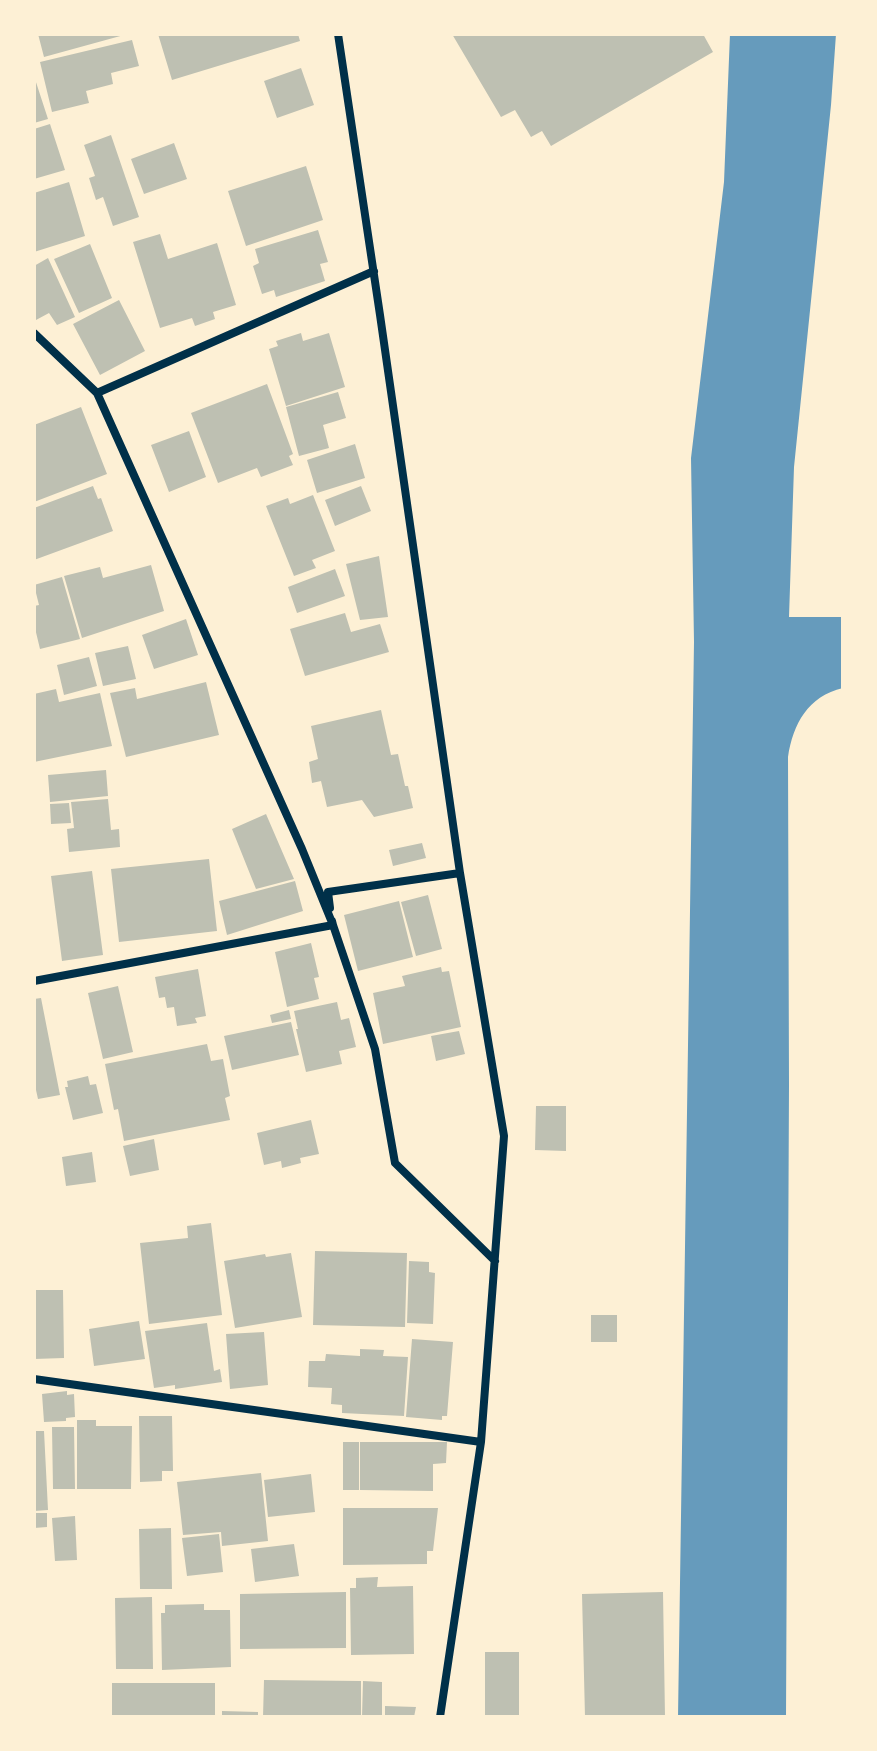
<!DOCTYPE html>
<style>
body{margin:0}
#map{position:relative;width:877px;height:1751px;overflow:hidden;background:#fdf0d5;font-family:"Source Sans 3",sans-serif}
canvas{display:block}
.frame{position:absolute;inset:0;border:36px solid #fdf0d5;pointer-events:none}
</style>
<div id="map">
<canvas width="877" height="1751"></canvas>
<div class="frame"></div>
</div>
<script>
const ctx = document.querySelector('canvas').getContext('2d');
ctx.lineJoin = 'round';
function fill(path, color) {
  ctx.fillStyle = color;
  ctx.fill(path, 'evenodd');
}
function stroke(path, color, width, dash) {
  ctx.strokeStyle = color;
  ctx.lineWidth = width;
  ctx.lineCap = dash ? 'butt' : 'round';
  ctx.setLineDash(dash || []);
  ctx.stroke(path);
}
const water = new Path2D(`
 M730 34H836L831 105 794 467 789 617H843V688C808 696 793 724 788 757L789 1085 786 1717H678L694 642 691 458 724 182Z`);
const building = new Path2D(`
 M38 34H124V35L44 57Z
 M158 34H298L300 41 172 80Z
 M452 34H703L713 52 551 146 542 131 531 137 515 110 501 117Z
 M132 40 139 66 111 73 113 84 86 91 89 103 52 112 40 62Z
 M301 68 314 105 277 118 264 81Z
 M34 76 48 119 34 123Z
 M50 124 65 170 34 179V129Z
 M111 135 139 217 113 226 103 197 96 200 89 178 95 176 84 145Z
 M174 143 187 179 144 194 131 159Z
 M306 166 323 220 246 246 228 191Z
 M69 182 85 236 34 252V193Z
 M318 230 328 262 320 264 325 281 276 297 274 290 262 294 253 266 259 263 255 249Z
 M160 234 168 259 217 243 236 305 213 312 215 319 195 326 192 318 160 328 133 242Z
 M90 244 112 298 79 313 54 259Z
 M48 258 75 317 57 325 49 313 36 320 34 315V266Z
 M119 300 145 351 100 375 73 324Z
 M301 333 303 341 329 333 345 387 286 406 269 349 278 346 276 341Z
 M267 384 293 454 289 456 293 465 261 477 257 468 218 483 191 413Z
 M338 392 346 418 323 425 329 448 299 456 286 407Z
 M81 407 107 474 34 502V425Z
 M189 431 206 477 169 492 151 445Z
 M355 444 365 478 317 493 307 460Z
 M93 486 98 499 101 498 113 531 34 560V508Z
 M361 486 371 511 335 526 325 500Z
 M313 495 335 551 312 560 316 568 294 576 266 506 288 498 290 504Z
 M379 556 388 617 360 620 346 564Z
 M151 565 164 611 82 638 64 576 100 567 103 578Z
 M335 569 345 596 297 613 288 587Z
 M62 577 80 639 40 649 34 624V606L39 605 34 585Z
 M345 613 351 632 380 624 389 652 305 676 290 629Z
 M186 619 198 655 154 669 142 635Z
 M128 646 136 679 103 686 95 653Z
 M89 657 97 686 64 695 57 665Z
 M206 682 219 735 126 757 110 693 135 688 137 699Z
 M56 689 59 702 100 693 112 746 34 762V694Z
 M381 710 391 755 398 754 405 786H408L413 808 374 817 362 800 327 807 321 781 312 783 309 762 318 759 311 726Z
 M106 770 108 796 50 802 48 775Z
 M108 799 111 830 119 829 120 847 69 852 67 829 74 828 71 802Z
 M69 803 71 823 51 824 50 804Z
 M266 814 294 879 256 889 232 829Z
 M422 843 426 858 393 866 389 850Z
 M209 859 217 931 119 942 111 869Z
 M92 871 103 955 62 961 51 876Z
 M295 881 303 911 227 935 219 901Z
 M428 895 442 949 416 956 401 902Z
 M399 901 413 957 358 971 344 915Z
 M311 943 319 977 314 978 319 999 287 1007 275 952Z
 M441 967 442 972 449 971 461 1027 383 1044 373 993 405 986 402 976Z
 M198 969 206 1016 195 1018 197 1023 177 1026 174 1007 167 1008 165 997 159 998 155 977Z
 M118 986 133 1052 103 1059 88 993Z
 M41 998 60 1095 38 1099 36 1090H34V999Z
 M337 1002 341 1020 349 1018 356 1047 339 1051 342 1064 306 1072 296 1029H298L294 1011Z
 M289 1010 291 1019 272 1023 270 1015Z
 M291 1022 299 1055 232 1070 224 1036Z
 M459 1031 465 1054 436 1061 431 1036Z
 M207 1044 211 1061 223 1059 230 1096 225 1098 230 1120 124 1141 118 1109 114 1110 105 1064Z
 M88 1076 90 1085 96 1084 103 1113 73 1120 65 1087H68L67 1081Z
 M536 1106H566V1151L535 1150Z
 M311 1120 319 1154 300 1158 301 1163 282 1168 281 1161 264 1165 257 1133Z
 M154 1139 159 1170 130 1176 123 1146Z
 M92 1152 96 1182 66 1186 62 1157Z
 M211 1223 222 1315 149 1324 140 1243 188 1238 187 1226Z
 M315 1251 407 1253 405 1327 313 1325Z
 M291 1253 302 1317 235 1328 224 1261 265 1254 266 1257Z
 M409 1261 429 1262V1272L435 1273 433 1324 407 1323Z
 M34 1290H63L64 1358 34 1359Z
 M591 1315H617V1342H591Z
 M139 1321 145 1359 94 1366 89 1329Z
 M207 1323 214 1371 220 1369 222 1382 175 1389V1385L154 1388 145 1331Z
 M264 1332 268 1385 230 1389 226 1334Z
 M412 1339 453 1342 447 1416H442V1420L406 1417Z
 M360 1349 384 1350 383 1356 408 1357 404 1416 342 1413V1405L331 1404 332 1388 308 1387 309 1361H325L326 1354 360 1356Z
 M67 1391V1395L74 1394 75 1417 66 1418V1421L44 1422 42 1394Z
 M139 1416H172L173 1471H162V1481L140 1482Z
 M77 1420H96V1426H132L131 1489H77Z
 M52 1427H74L75 1489H53Z
 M34 1431H44L48 1510 34 1511Z
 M343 1442H359V1490H343Z
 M360 1442H447L446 1463 433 1464V1491L360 1490Z
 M261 1473 268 1541 222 1546 221 1532 183 1535 177 1482Z
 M311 1474 315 1512 268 1517 264 1480Z
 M343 1508H438L433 1551H427V1564L343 1565Z
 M34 1513H47V1527L34 1528Z
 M75 1516 77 1560 55 1561 52 1518Z
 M171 1528 172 1589H140L139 1529Z
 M219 1534 223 1572 187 1576 182 1538Z
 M294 1544 299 1576 255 1582 251 1549Z
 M378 1577 377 1587 413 1586 414 1654 351 1655 350 1588H356V1578Z
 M346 1592V1648L240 1649V1594Z
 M663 1592 665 1717H585L582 1594Z
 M152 1597 153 1669H116L115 1598Z
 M204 1604V1610H230L231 1667 162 1670 161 1613H165V1605Z
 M485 1652H519V1717H485Z
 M264 1680 361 1681V1717H263Z
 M363 1681 382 1682V1717H362Z
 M112 1683H215V1717H112Z
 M385 1706 416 1707 414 1717H385Z
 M222 1711 258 1712V1717H222Z`);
const minor = new Path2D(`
 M338 34 380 315 460 873 504 1136 481 1442 440 1717
 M34 333 97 393 302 849 333 925 375 1049 395 1163 495 1261
 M97 393 374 271
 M330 908 328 892 460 873
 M34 981 333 925 332 921
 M34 1379 481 1442`);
fill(water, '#669bbc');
fill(building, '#bec0b2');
stroke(minor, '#003049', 8);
</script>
